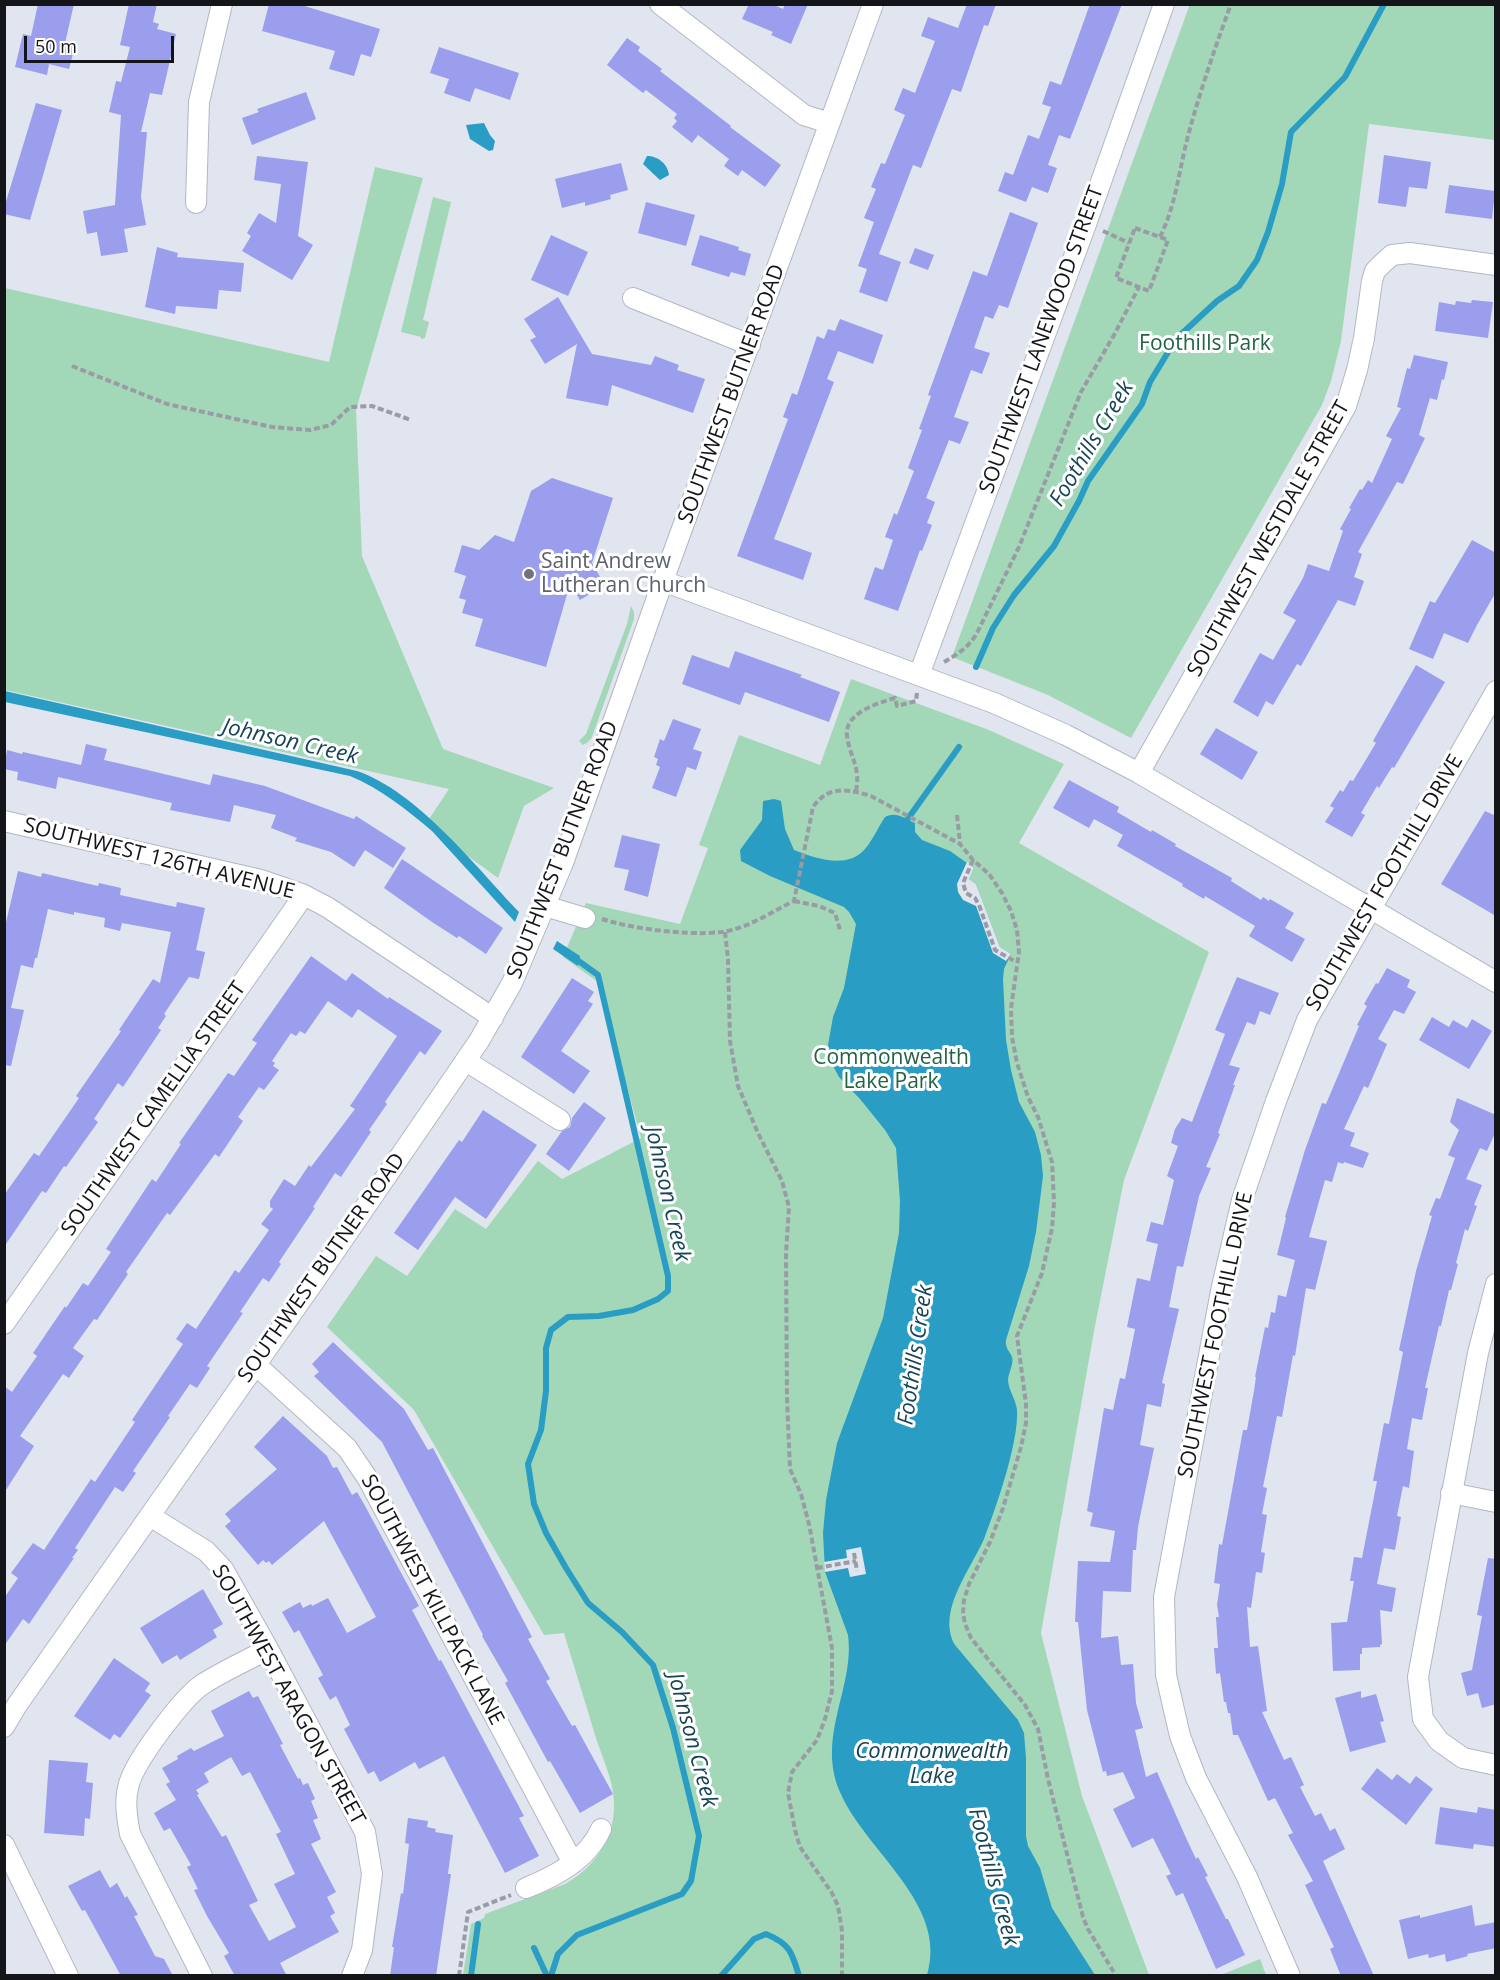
<!DOCTYPE html>
<style>
body{margin:0}
#map{position:relative;width:1500px;height:1980px;overflow:hidden;background:#e0e5f0;font-family:"Open Sans",sans-serif}
canvas{display:block}
.frame{position:absolute;inset:0;border:6px solid #141519;pointer-events:none}
.scale{position:absolute;left:24px;top:36px;width:150px;height:27px;box-sizing:border-box;border:3px solid #141519;border-top:0;padding-left:8px;font-size:18px;line-height:21px;white-space:nowrap;color:#141519;-webkit-text-stroke:4px #fff;paint-order:stroke}
</style>
<div id="map">
<canvas width="1500" height="1980"></canvas>
<div class="frame"></div>
<div class="scale">50 m</div>
</div>
<script>
const ctx = document.querySelector('canvas').getContext('2d');
ctx.lineJoin = 'round';
function fill(path, color) {
  ctx.fillStyle = color;
  ctx.fill(path, 'evenodd');
}
function stroke(path, color, width, dash) {
  ctx.strokeStyle = color;
  ctx.lineWidth = width;
  ctx.lineCap = dash ? 'butt' : 'round';
  ctx.setLineDash(dash || []);
  ctx.stroke(path);
}
function write(font, color, halo, rows, align = 'center') {
  ctx.font = font + ' "Open Sans",sans-serif';
  ctx.lineWidth = 6;
  ctx.setLineDash([]);
  ctx.textBaseline = 'middle';
  ctx.strokeStyle = halo;
  ctx.fillStyle = color;
  for (const [text, x, y, turn = 0] of rows) {
    ctx.save();
    ctx.translate(x, y);
    ctx.rotate((+turn || 0) * Math.PI / 180);
    ctx.textAlign = isNaN(turn) ? turn : align;
    if (halo) ctx.strokeText(text, 0, 0);
    ctx.fillText(text, 0, 0);
    ctx.restore();
  }
}
const green = new Path2D(`
 M1190 4 1495 5V140L1369 124 1341 341 1331 381 1322 405 1131 738 1048 695 952 657Z
 M375 167 423 178 356 410 362 556 443 749 554 788 524 806 498 878 425 825 449 789 5 690V288L329 362Z
 M433 197 451 202 423 320 429 322 425 338 421 339V337L401 332Z
 M631 606 634 612V619L592 737 588 742 583 745 579 741 586 734 627 624Z
 M851 679 989 730 1064 764 1019 843 1209 952 1124 1180 1094 1331 1041 1633 1082 1796 1149 1975H463L471 1924 484 1918 485 1914 565 1884C599 1865 619 1831 613 1792 610 1773 601 1754 595 1735 585 1701 574 1667 564 1633L544 1635 414 1410 327 1327 376 1256 407 1276 455 1209 486 1229 538 1161 562 1179 641 1138 598 982 563 957 586 903 680 924 708 848 699 845 739 735 820 765Z
 M1260 1959 1266 1975H1221Z`);
const water = new Path2D(`
 M484 123 490 135 495 141 493 150 489 151 470 139 466 125Z
 M647 156C658 156 668 164 669 175L660 180C659 179 644 165 643 164Z
 M5 691 357 771C418 792 475 866 519 912L515 922 432 831C407 810 380 788 350 776L5 702Z
 M774 799 781 801 785 829 794 850C815 858 847 870 865 849 873 840 878 827 885 817 896 811 904 818 915 823V832L922 840 950 851 974 868 969 879 976 884 1000 947 1011 954 1004 969 1003 979 1006 1040 1011 1070 1019 1102 1035 1132 1041 1155 1043 1176 1036 1232 1029 1266 1006 1340C1005 1348 1009 1350 1012 1357 1014 1363 1009 1372 1008 1379 1008 1390 1016 1399 1017 1410 1019 1442 996 1508 984 1539 971 1569 936 1612 955 1645L1007 1707 1018 1720 1024 1733 1026 1758V1836L1028 1846 1040 1868 1052 1908 1095 1975H927C949 1904 865 1851 840 1792 816 1736 855 1688 848 1635L825 1572 823 1533 826 1500 837 1443 883 1318 899 1233 900 1201 896 1148 885 1130 860 1099 839 1077 831 1062 828 1045 833 1017 844 988 856 924 849 912 844 907 770 876 741 861 740 850 762 820 763 801Z
 M557 941 580 956 578 966 553 949Z`);
const pier = new Path2D(`
 M967 862 974 868 969 879 976 884 1000 947 1011 954 1006 961 993 953 976 906 963 900 958 892 957 884Z
 M861 1547 866 1574 850 1577 848 1568 825 1572 824 1562 847 1558 846 1550Z`);
const stream = new Path2D(`
 M976 667 993 628 1014 595 1054 546 1079 501 1088 481 1142 404 1150 382 1176 339 1217 301 1239 286 1257 260 1268 232 1282 184 1291 132 1345 77 1384 4
 M906 826 907 820 959 747
 M534 1948 547 1976
 M471 1976 478 1924
 M551 1976 558 1954 577 1935 682 1894 691 1881 699 1836 673 1728 653 1665 622 1632 588 1603 566 1568 546 1533 534 1504 528 1464 541 1430 546 1391V1348L551 1330 568 1317 599 1316 633 1310 658 1299 668 1291V1276L598 975 573 957
 M721 1976 754 1939 766 1934C790 1944 792 1952 799 1976`);
const building = new Path2D(`
 M38 4H74L65 43 75 46 69 69 49 64 47 75 15 67 23 34 31 36Z
 M129 4H157L153 22 159 24 157 29 176 34 162 95 150 93 141 132H147L141 197 146 225 124 229 128 252 101 256 97 232 87 234 83 211 115 205 121 115 109 112 116 81 121 82 130 47 120 45Z
 M269 4H298L380 29 371 57 361 54 354 76 329 69 335 51 262 31Z
 M749 4H772L783 9 785 4H808L791 44 771 35 773 32 742 19Z
 M967 4H996L988 26 984 25 961 92 952 89 921 168 913 165 879 254 901 262 887 302 859 292 867 269 858 266 874 222 864 218 876 189 871 187 881 163 885 164 905 115 894 110 903 88 915 93 935 41 921 36 928 17 958 28Z
 M1090 4H1122L1070 139 1059 135 1048 165 1057 168 1048 193 1032 187 1026 202 998 191 1005 172 1013 175 1028 135 1039 139 1051 107 1042 104 1050 81 1061 85Z
 M627 38 640 47 638 51 662 69 660 71 731 126 730 127 781 165 765 187 742 170 738 176 724 166 729 159 698 135 692 143 672 127 677 121 674 118 677 114 646 90 643 93 607 65Z
 M439 47 519 73 510 100 475 88 470 102 444 93 449 79 430 73Z
 M306 92 316 119 252 145 242 118 259 112 257 109Z
 M36 103 62 110 30 220 4 214V208Z
 M1384 155 1431 162 1427 189 1409 187 1406 207 1378 203Z
 M257 156 308 162 298 236 313 245 292 280 242 251 251 236 247 233 259 213 276 223 281 184 254 180Z
 M621 163 628 190 610 195 611 199 585 206V202L562 208 555 179Z
 M1449 185 1495 191 1492 219 1445 213Z
 M646 202 695 215 686 246 638 233Z
 M1010 212 1038 223 1008 308 999 305 993 319 985 316 974 348 990 353 982 374 971 370 954 417 969 422 960 444 949 440 926 498 935 502 927 523 932 525 922 551 920 550 898 611 864 599 875 567 883 570 893 540 885 537 894 513 897 515 914 471 908 468 922 430 919 429 931 396 928 395 973 271 987 276Z
 M551 235 588 252 568 296 531 280Z
 M700 235 739 247 738 250 751 254 745 276 731 272 729 277 691 265Z
 M157 247 178 253 177 257 244 263 241 292 219 290 217 309 176 306 175 314 145 307Z
 M915 248 934 255 928 270 909 263Z
 M558 297 592 354 651 365 655 356 679 365 677 370 705 379 693 413 612 385 608 406 566 398 577 344 545 364 530 340 536 337 524 319Z
 M1472 300 1493 302 1488 338 1435 331 1439 302 1455 305 1456 301 1471 303Z
 M840 319 883 335 873 364 838 351 827 379 834 382 774 539 812 553 803 580 737 556 788 419 783 417 792 393 797 395 817 336 824 339 828 329 835 331Z
 M1414 355 1448 362 1444 380 1442 379 1437 400 1430 398 1419 435 1425 438 1403 484 1397 482 1358 552 1362 554 1354 577 1364 581 1355 606 1338 600 1301 666 1297 664 1273 705 1266 701 1258 717 1233 702 1260 653 1273 660 1296 620 1283 613 1303 578 1308 564 1329 571 1343 531 1340 529 1351 509 1349 508 1360 489 1362 490 1368 480 1372 483 1392 439 1386 436 1401 408 1397 407 1407 368 1410 369Z
 M552 478 613 498 592 563 605 585 580 600 570 584 546 667 475 646 483 619 462 613 466 600 459 598 466 576 454 572 462 545 479 550 495 535 514 542 531 491Z
 M1472 540 1496 553V592L1477 625 1468 643 1444 633 1433 659 1409 649 1430 601 1435 603Z
 M735 651 802 675 800 677 840 692 829 722 745 692 740 705 682 684 692 655 729 668Z
 M1416 665 1445 682 1394 768 1392 767 1379 788 1377 786 1361 813 1365 815 1352 837 1325 822 1334 808 1330 806 1340 790 1343 792 1350 780 1353 781 1376 743 1373 741Z
 M673 719 701 729 693 749 702 752 696 770 687 767 676 797 652 788 660 767 656 765 658 759 654 757 660 739 664 741Z
 M1216 728 1258 752 1242 780 1200 754Z
 M86 744 107 749 104 760 139 768 210 785 213 774 265 786 354 819 356 816 406 848 393 868 365 850 354 867 331 852 295 841 297 838 271 828 276 815 234 805 230 822 170 810 172 803 58 777 56 789 17 780 18 772 4 769 7 750 22 754 23 752 81 765Z
 M1069 780 1119 807 1117 812 1151 832 1152 830 1176 844 1175 846 1232 878 1231 881 1261 900 1263 897 1269 901 1270 899 1294 913 1285 928 1305 939 1292 962 1249 936 1255 926 1205 896 1204 899 1182 886 1183 884 1117 846 1123 835 1094 819 1089 828 1053 808Z
 M1485 811 1496 816V916L1441 884Z
 M622 835 660 844 648 897 624 890 629 870 614 867Z
 M402 859 503 928 486 954 459 936 457 938 432 922 384 888Z
 M18 871 41 877 42 873 98 886 99 883 121 888 120 895 176 907 177 902 205 908 196 950 205 952 199 979 189 977 164 1014 166 1016 158 1028 161 1030 123 1087 118 1083 94 1119 98 1122 66 1167 64 1166 46 1193 42 1191 4 1247V1195L34 1153 39 1156 79 1098 76 1096 121 1031 119 1030 153 979 160 983 171 932 122 923 120 931 104 927 105 918 74 912V915L48 909 37 958H35L33 968 21 965 11 1008 24 1010 11 1066 4 1065V931Z
 M311 956 346 981 352 973 388 999 389 997 442 1031 425 1055 420 1051 385 1102 387 1104 369 1130 371 1132 341 1177 335 1173 313 1207 315 1208 279 1262 281 1264 269 1282 263 1278 240 1312 243 1313 207 1366 210 1368 197 1388 190 1384 168 1416 170 1417 133 1471 136 1473 123 1492 115 1487 75 1548 78 1550 72 1558H74L29 1624 23 1619 4 1646V1598L18 1578 11 1573 33 1543 44 1550 91 1479 95 1482 135 1422 132 1420 183 1344 176 1339 187 1323 196 1329 235 1270 239 1273 269 1230 261 1224 273 1209 270 1207V1201L284 1179 295 1186 309 1165 311 1167 355 1109 350 1106 397 1036 358 1009 352 1018 328 1001 305 1034 300 1031 296 1036 291 1033 272 1061 275 1063 273 1066 279 1070 264 1090 259 1087 238 1117 243 1121 219 1157 215 1154 170 1215 167 1213 126 1272 128 1274 97 1320 94 1319 73 1348 84 1356 69 1378 63 1374 20 1436 34 1446 4 1493V1386L12 1392 37 1356 33 1353 65 1306 66 1308 83 1283 88 1286 111 1252 106 1249 152 1179 156 1182 181 1144 179 1143 228 1073 234 1076 257 1043 252 1040Z
 M1387 968 1410 980 1407 987 1416 992 1404 1014 1394 1010 1378 1039 1387 1044 1368 1088 1364 1086 1344 1129 1355 1133 1350 1146 1369 1153 1363 1168 1344 1162 1343 1164 1338 1162 1332 1182 1325 1180 1309 1237 1327 1241 1315 1290 1306 1288 1295 1356 1293 1355 1282 1417 1277 1416 1263 1487 1267 1488 1262 1514 1267 1515 1261 1552 1265 1553 1262 1573 1256 1572 1251 1608 1247 1607 1250 1647 1258 1646 1267 1711 1262 1712 1284 1760 1291 1757 1304 1785 1300 1787 1315 1816 1321 1813 1330 1831 1335 1828 1345 1849 1323 1861 1374 1976H1341L1330 1949 1334 1947 1305 1885 1313 1881 1288 1835 1293 1833 1275 1798 1268 1801 1238 1735H1233L1230 1713H1228L1226 1702H1224L1220 1673 1216 1674 1214 1648H1218L1216 1617H1219L1217 1605 1220 1584 1214 1583 1219 1544 1222 1545 1243 1430H1247L1254 1391 1256 1377H1255L1265 1327 1268 1328 1271 1312 1275 1313 1278 1295 1286 1297 1295 1260 1277 1255 1286 1218 1285 1217 1305 1150 1322 1103 1326 1104 1359 1026 1357 1025 1367 1006 1364 1004 1376 983 1378 984Z
 M1237 977 1279 993 1270 1015 1260 1011 1255 1025 1247 1022 1229 1065 1240 1068 1233 1085H1235L1218 1133 1220 1134 1206 1167 1211 1168 1199 1196 1183 1267 1177 1266 1169 1307 1179 1309 1162 1383 1165 1384 1161 1407 1147 1404 1140 1445 1154 1448 1138 1527 1136 1550H1133L1131 1592 1103 1591 1101 1638 1118 1636 1121 1665 1133 1664 1136 1703 1143 1728 1135 1730 1146 1777 1157 1772 1187 1840 1196 1859 1198 1857 1208 1876 1205 1877 1226 1919H1228L1245 1955 1216 1969 1183 1893 1176 1896 1166 1876 1171 1874 1153 1838 1132 1848 1113 1809 1135 1798 1123 1772 1107 1776 1106 1771 1103 1772 1087 1710 1078 1622H1075L1078 1561 1110 1562 1115 1531 1090 1526 1093 1513 1087 1511 1104 1408 1113 1410 1120 1378 1125 1379 1135 1329 1127 1327 1137 1278 1150 1281 1158 1244 1146 1241 1151 1222 1163 1225 1174 1180 1167 1176 1178 1146 1171 1143 1175 1129 1182 1118 1192 1122 1225 1034 1215 1030Z
 M572 978 594 992 588 1001 593 1004 561 1051 590 1071 574 1094 521 1057Z
 M1432 1017 1449 1027 1453 1020 1467 1028 1472 1019 1492 1031 1469 1069 1419 1040Z
 M1457 1098 1496 1115V1131L1487 1151 1480 1148 1466 1179 1482 1185 1474 1205 1477 1206 1468 1231 1465 1229 1456 1263 1458 1264 1451 1290H1449L1441 1326H1439L1425 1388H1428L1422 1420 1412 1418 1407 1449 1414 1451 1409 1488 1403 1486 1397 1516 1401 1517 1395 1550 1384 1548 1377 1584 1396 1588 1392 1612 1380 1610 1382 1644 1380 1645V1647L1362 1648V1654H1360V1670L1333 1671 1331 1623 1347 1622 1354 1581H1350L1354 1557 1362 1558 1377 1481H1373L1384 1423 1389 1424 1403 1352 1399 1350 1416 1271 1432 1216 1429 1215 1436 1198 1440 1199 1455 1158 1448 1155 1459 1130 1450 1122Z
 M584 1102 606 1118 569 1171 546 1154 562 1131 570 1127 572 1118Z
 M483 1110 537 1145 486 1219 455 1197 418 1250 394 1233 459 1140 462 1142Z
 M333 1342 404 1409 428 1450 433 1448 532 1637 528 1639 550 1679 546 1681 572 1726 575 1725 613 1794 580 1813 550 1761 548 1762 505 1683 508 1681 482 1636 483 1635 463 1596 382 1442 314 1376 319 1372 312 1364Z
 M283 1416 327 1456 333 1468 337 1467 352 1495 357 1492 364 1504 419 1606 412 1610 439 1661 441 1660 524 1816 519 1818 539 1856 505 1873 444 1756 419 1769 415 1762 380 1782 374 1771 368 1774 344 1729 350 1725 336 1696 330 1700 318 1678 323 1675 299 1630 294 1633 282 1612 300 1602 303 1608 311 1604 312 1606 328 1598 347 1633 376 1617 324 1521 272 1565 269 1561 266 1563 263 1560 258 1565 225 1526 231 1521 225 1514 277 1469 254 1447Z
 M1488 1558 1496 1559V1704L1482 1708 1478 1693 1467 1696 1461 1673 1472 1670 1482 1616 1477 1615Z
 M203 1589 223 1624 213 1630 217 1637 180 1660 177 1655 162 1664 140 1628Z
 M114 1658 150 1683 145 1691 151 1695 120 1738 114 1734 110 1740 74 1716Z
 M249 1691 253 1698 258 1696 283 1744 280 1745 298 1779 300 1778 303 1785 308 1783 315 1799 311 1801 318 1818 313 1820 321 1839 311 1844 336 1892 327 1897 335 1913 330 1916 339 1932 280 1963 287 1976H235L224 1956 229 1953 207 1916 194 1890 198 1889 187 1867 191 1865 170 1828 164 1831 154 1813 176 1800 166 1784 170 1782 162 1768 178 1759 177 1756 191 1748 194 1751 224 1736 211 1711ZM231 1757 242 1776 250 1772 281 1832 276 1834 295 1874 274 1884 296 1927 269 1941 249 1905 258 1901 226 1835 222 1837 197 1795 199 1794 196 1790 209 1782 204 1773Z
 M1361 1691V1698L1376 1694 1384 1721 1380 1722 1386 1742 1350 1752 1335 1698Z
 M49 1760 88 1763 86 1782 93 1783 90 1819 85 1818 84 1836 44 1833Z
 M1377 1768 1392 1780 1397 1774 1410 1784 1416 1776 1433 1789 1406 1825 1361 1789Z
 M1440 1807 1477 1813 1478 1807 1496 1810V1847L1474 1844 1473 1849 1435 1844Z
 M408 1818 428 1821 427 1827 436 1829 435 1832 453 1835 448 1874H451L436 1976H390L394 1947H392L401 1893 403 1894 409 1844 405 1843Z
 M100 1870 110 1888 117 1883 125 1898 127 1896 138 1915 134 1916 155 1956 164 1959 173 1976H121L85 1910 82 1911 68 1886Z
 M1472 1905 1475 1926 1496 1922V1948L1467 1954 1468 1956 1446 1962 1445 1954 1429 1958 1428 1954 1408 1959 1399 1920 1420 1915V1918Z`);
const path = new Path2D(`
 M1135 228 1168 240 1149 291 1116 278Z
 M1103 231 1129 243
 M1160 237C1176 205 1179 170 1188 136 1200 91 1215 48 1231 4
 M72 366 167 404 272 427 310 430 331 425 350 407 372 406 411 420
 M944 662C958 654 969 647 977 633L1019 547 1081 392 1114 335 1139 287
 M856 791C861 767 850 758 847 736 844 713 878 703 895 698L897 706 916 701 917 693
 M957 815 960 843
 M973 860 963 883 966 893 975 898 979 905 995 950 1016 962
 M794 901 819 906 835 913 840 930
 M602 919C632 929 706 939 735 929 756 923 775 910 794 901L813 807C828 785 848 789 871 796L960 844 973 860 989 874 1002 893 1011 911 1017 930 1019 952 1011 1008 1012 1037 1017 1063 1028 1097 1038 1117 1052 1162 1054 1202 1052 1228 1042 1273 1017 1336 1026 1404V1423L1021 1447 1003 1508 990 1542 969 1584 964 1600 963 1613 965 1624 971 1638 1025 1705 1038 1729 1048 1779 1083 1917 1088 1929 1116 1976
 M725 932 728 959 730 1041 738 1086 758 1133 782 1181 789 1207 786 1253 787 1398 790 1469 801 1494 809 1524 832 1648V1691L825 1719 817 1740 792 1772 788 1793 795 1830 800 1847 832 1893 838 1906 842 1931V1976
 M854 1553 857 1571
 M817 1568 856 1561
 M459 1976 468 1912 511 1895`);
const minor = new Path2D(`
 M660 4 804 115 829 123
 M196 203 199 102 222 4
 M633 298 750 345
 M663 581 994 703 1066 735 1139 773 1496 982
 M919 675 1085 227 1164 4
 M1139 773 1346 406 1357 370 1364 338 1372 281 1375 271 1383 263 1392 255 1410 253 1496 265
 M4 821 261 880 304 895 327 907 493 1018
 M545 906 585 918
 M466 1061 560 1120
 M1496 1284 1478 1353 1418 1677 1423 1719 1439 1741 1463 1758 1496 1765
 M4 1324 304 895
 M256 1365 347 1448 368 1479 573 1863
 M1451 1493 1496 1502
 M150 1516 206 1551 223 1569 268 1649 365 1832 372 1874 362 1950 352 1976
 M4 1727 17 1705 318 1276 479 1041 512 983 563 863 663 581 873 4
 M4 1845 68 1976
 M526 1888C556 1876 588 1859 601 1829
 M202 1976 130 1834C127 1818 124 1800 129 1784 135 1761 183 1697 203 1684 223 1671 246 1661 268 1649
 M1290 1976 1247 1877 1196 1778 1180 1736 1166 1675 1164 1597 1221 1291 1242 1200 1276 1101 1307 1020 1496 691`);
const markers = [
 [529,574,6,"#6b7280"]
];
const streetNames = [
 ["SOUTHWEST LANEWOOD STREET",1042,340,-70],
 ["SOUTHWEST BUTNER ROAD",732,394,-70],
 ["SOUTHWEST WESTDALE STREET",1269,539,-61],
 ["SOUTHWEST BUTNER ROAD",563,850,-69],
 ["SOUTHWEST 126TH AVENUE",159,859,14],
 ["SOUTHWEST FOOTHILL DRIVE",1385,883,-60],
 ["SOUTHWEST CAMELLIA STREET",154,1109,-55],
 ["SOUTHWEST BUTNER ROAD",322,1268,-55],
 ["SOUTHWEST FOOTHILL DRIVE",1216,1335,-78],
 ["SOUTHWEST KILLPACK LANE",432,1600,62],
 ["SOUTHWEST ARAGON STREET",288,1695,61]
];
const parkNames = [
 ["Foothills Park",1205,344],
 ["Commonwealth",891,1058],
 ["Lake Park",891,1082]
];
const worshipNames = [
 ["Saint Andrew",541,562],
 ["Lutheran Church",541,586]
];
const waterNames = [
 ["Foothills Creek",1092,444,-59],
 ["Johnson Creek",290,742,13],
 ["Johnson Creek",667,1194,77],
 ["Foothills Creek",916,1355,-82],
 ["Johnson Creek",692,1740,75],
 ["Commonwealth",932,1752],
 ["Lake",932,1777],
 ["Foothills Creek",993,1877,75]
];
fill(green, '#a2d8b7');
fill(water, '#2a9dc4');
fill(pier, '#e0e5f0');
stroke(stream, '#2a9dc4', 6);
fill(building, '#9a9eec');
stroke(minor, '#b2b7c2', 22);
stroke(path, '#999ca5', 4, [6, 3]);
stroke(minor, '#fff', 20);
for (const [x, y, r, color] of markers) {
  const dot = new Path2D();
  dot.arc(x, y, r, 0, 2 * Math.PI);
  ctx.fillStyle = color;
  ctx.fill(dot);
  stroke(dot, '#fff', 2);
}
write('21px', '#141519', '#fff', streetNames);
write('21px', '#226342', '#fff', parkNames);
write('21px', '#5b616d', '#fff', worshipNames, 'left');
write('italic 22px', '#164556', '#fff', waterNames);
</script>
